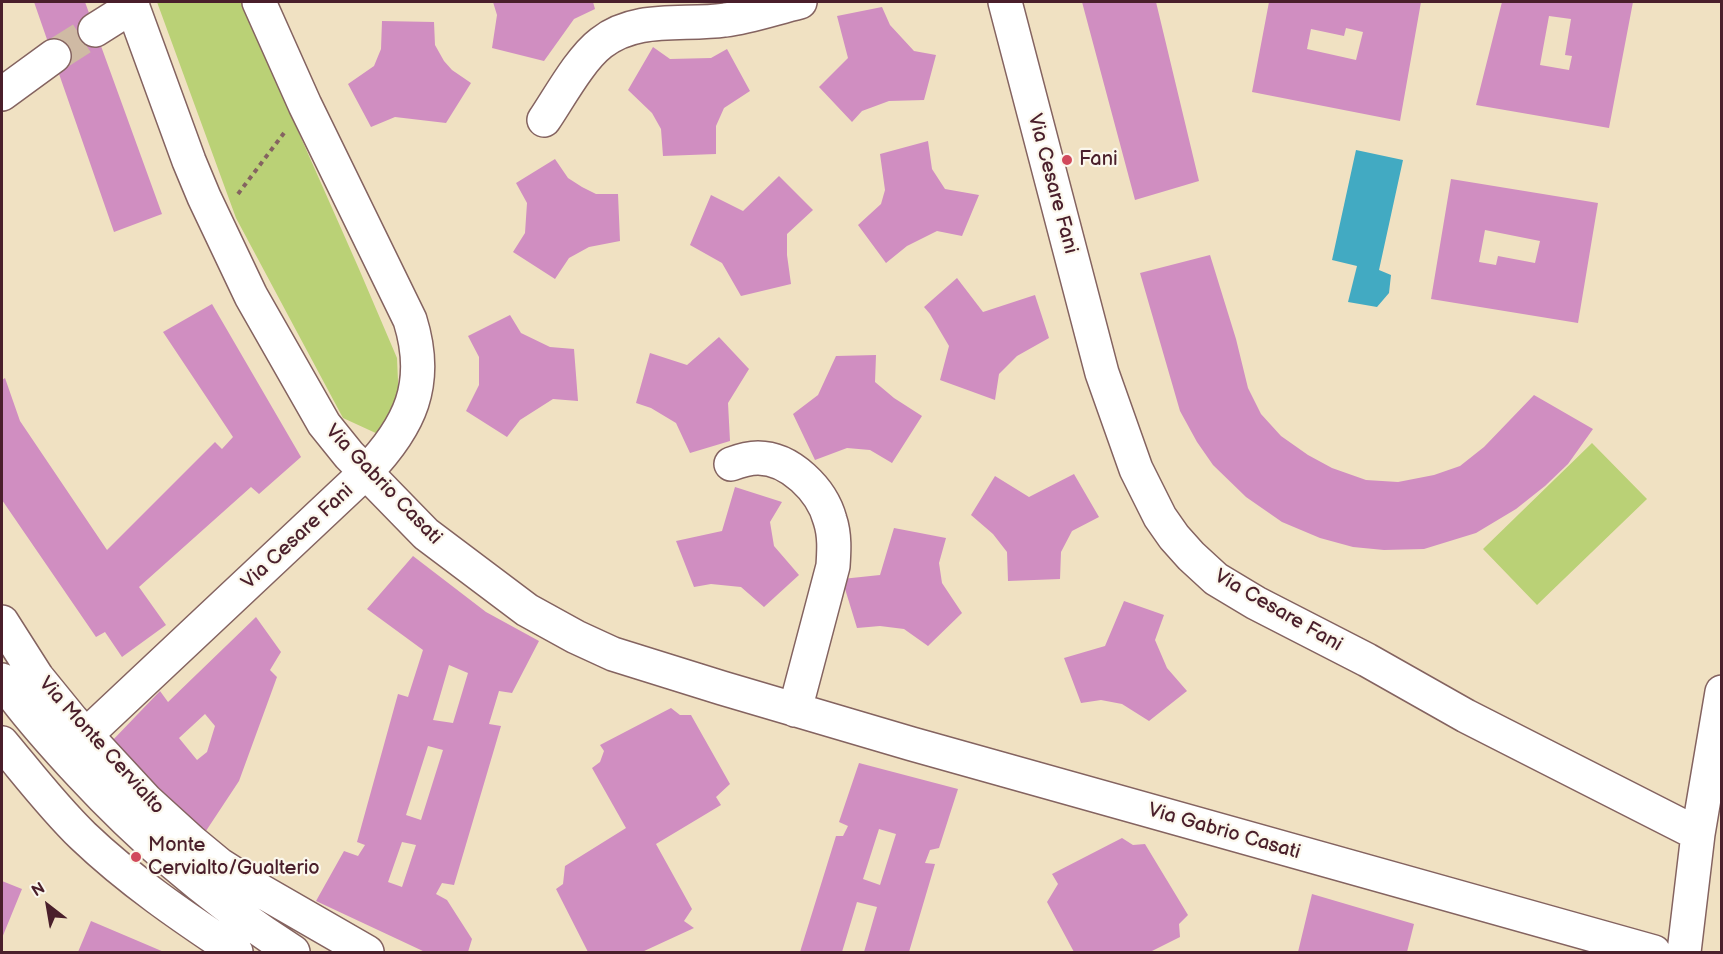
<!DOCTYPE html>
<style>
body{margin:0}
#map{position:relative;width:1723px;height:954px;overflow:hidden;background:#f0e1c2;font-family:"Balsamiq Sans",sans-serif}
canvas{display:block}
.frame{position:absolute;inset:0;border:3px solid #4a1f2b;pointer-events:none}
.north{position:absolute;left:18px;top:876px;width:60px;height:60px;-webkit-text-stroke:4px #fbf7ec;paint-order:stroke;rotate:329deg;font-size:16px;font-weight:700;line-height:24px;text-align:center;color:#4a1f2b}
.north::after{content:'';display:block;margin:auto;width:21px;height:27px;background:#4a1f2b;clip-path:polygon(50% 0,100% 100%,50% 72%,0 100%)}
</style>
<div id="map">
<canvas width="1723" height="954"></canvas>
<div class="frame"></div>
<div class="north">N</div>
</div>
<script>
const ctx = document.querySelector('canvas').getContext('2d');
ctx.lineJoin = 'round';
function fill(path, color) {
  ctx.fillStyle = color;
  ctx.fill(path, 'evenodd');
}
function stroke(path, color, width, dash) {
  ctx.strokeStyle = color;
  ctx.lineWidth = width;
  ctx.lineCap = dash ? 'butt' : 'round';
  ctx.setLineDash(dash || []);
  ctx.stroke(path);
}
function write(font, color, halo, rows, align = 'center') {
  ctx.font = font + ' "Balsamiq Sans",sans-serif';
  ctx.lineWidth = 4.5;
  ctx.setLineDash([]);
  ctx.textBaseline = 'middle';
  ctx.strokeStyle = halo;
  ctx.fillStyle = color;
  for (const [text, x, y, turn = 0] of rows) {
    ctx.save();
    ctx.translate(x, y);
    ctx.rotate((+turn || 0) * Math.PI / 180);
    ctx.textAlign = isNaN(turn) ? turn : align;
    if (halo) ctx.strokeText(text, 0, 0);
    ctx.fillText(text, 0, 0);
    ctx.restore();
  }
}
const green = new Path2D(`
 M157 2H241L359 269 397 358 399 404 380 435 343 418 236 218Z
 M1592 443 1647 499 1537 605 1483 549Z`);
const water = new Path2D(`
 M1356 150 1403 160 1379 270 1391 275 1389 293 1377 307 1348 302 1357 266 1332 260Z`);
const building = new Path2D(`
 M34 2H85L162 214 114 232Z
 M493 2H593L595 9 574 19 544 61 492 48 497 15Z
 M1082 2H1156L1199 181 1135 200Z
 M1269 2H1421L1400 121 1252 92ZM1346 28 1363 32 1356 60 1307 49 1311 29 1344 36Z
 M1502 2H1633L1609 128 1476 105ZM1549 16 1571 19 1565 55 1572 56 1569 70 1540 65Z
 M882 7 890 25 914 51 936 55 924 100 889 101 862 111 852 122 819 87 848 58 837 16Z
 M382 21 434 22 435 45 444 61 452 70 471 83 446 123 395 117 371 127 348 84 374 66 381 49Z
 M653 47 670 59 711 58 727 49 750 91 724 108 716 126V154L663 156 661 129 652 113 628 90Z
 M928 141 932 169 945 189 979 195 962 236 937 231 907 246 886 263 858 225 881 204 885 190 880 154Z
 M555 159 568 178 582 187 596 194H618L620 241 589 247 569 258 555 279 513 252 525 233 527 203 516 183Z
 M779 176 813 210 787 234V255L791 284 741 296 722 263 690 245 711 195 743 211Z
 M1451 179 1598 203 1578 323 1431 299ZM1485 230 1540 241 1535 263 1498 256 1496 265 1479 262Z
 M1210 255 1236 339 1248 388 1261 414 1281 436 1308 455 1332 468 1366 480 1398 482 1434 475 1460 466 1484 447 1534 395 1593 429 1568 464 1545 486 1516 509 1476 533 1424 549 1384 550 1353 547 1320 538 1282 522 1246 497 1213 465 1197 442 1180 411 1140 273Z
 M957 278 983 312 1035 295 1049 338 1017 356 999 374 995 400 940 380 949 346 930 314 924 307Z
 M212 304 301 457 259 494 251 487 139 587 166 625 122 657 105 632 96 637 2 500V380L5 378 20 421 107 550 215 442 222 449 233 437 163 332Z
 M510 315 521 333 550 347 574 349 578 401 553 399 520 420 507 437 466 411 479 385V357L468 336Z
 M719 337 749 369 728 403 730 441 690 453 676 423 651 408 636 403 650 353 687 365Z
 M876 355 875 382 894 398 922 416 892 463 870 450 847 448 815 460 793 414 818 395 836 356Z
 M1074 474 1099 517 1072 531 1061 552 1060 579 1008 581 1007 552 993 534 971 515 995 476 1029 497Z
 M735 487 782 502 770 522 774 546 799 575 764 607 741 587 711 584 694 587 676 541 722 531Z
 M894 528 946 538 939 563 942 583 962 613 928 646 904 629 880 626 857 628 842 579 880 575Z
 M413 556 486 612 539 641 512 693 499 691 489 724 501 726 454 885 442 883 436 894 447 900 472 939 468 952H425L316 901 344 851 358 856 365 845 357 842 398 694 408 697 423 650 367 609ZM449 665 468 673 453 723 433 720ZM428 746 443 750 421 820 406 815ZM402 842 416 845 402 887 388 882Z
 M1124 601 1164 615 1155 640 1167 668 1187 691 1149 721 1122 704 1101 700 1081 703 1064 658 1105 646Z
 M256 617 281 652 270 670 277 677 239 781 202 837 110 743 160 691 168 702ZM205 714 215 726 207 752 197 760 179 738Z
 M671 708 680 715H691L730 784 716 797 721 805 656 844 692 909 684 921 694 928 642 952H588L556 889 563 884 565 866 626 828 592 768 600 762 604 751 600 745Z
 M859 763 958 789 939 848 930 850 925 863 935 864 909 952H864L877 907 857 902 842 952H800L836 836H843L848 826 839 822ZM879 829 896 834 880 885 863 879Z
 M1122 838 1133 845 1145 844 1188 915 1179 924 1180 937 1150 952H1074L1047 902 1058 884 1052 874Z
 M2 881 22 889 2 938Z
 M1312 894 1414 924 1407 952H1298Z
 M91 921 164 952H78Z`);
const minorTunnel = new Path2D(`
 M54 56 95 30`);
const path = new Path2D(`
 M238 194 284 133`);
const minor = new Path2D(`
 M131 2 189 161 204 197 251 296 324 424 349 455 426 534 527 610 576 637 613 654 722 688 912 744 1654 952
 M1005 2 1102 373 1136 469 1160 517 1174 537 1191 556 1216 579 1256 603 1367 660 1466 716 1698 834
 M95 30 133 6
 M2 94 54 56
 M544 120C559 98 580 59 601 43 637 15 683 26 725 20 750 17 775 8 800 2
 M731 464C739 461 748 458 758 458 790 458 822 490 830 520 835 535 834 551 833 566L795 710
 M2 622 37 677 72 720 146 800 191 841 220 865 261 891 367 952
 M2 680C25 713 53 744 81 774 145 843 215 902 293 952
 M85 736 366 472C410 426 430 384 410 320L305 105 259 2
 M2 743C28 774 53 807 83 836 129 880 183 917 236 952
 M1684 952 1698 834 1722 692`);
const markers = [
 [1067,160,6,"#d1495b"],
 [136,857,6,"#d1495b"]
];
const poiNames = [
 ["Fani",1079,160],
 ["Monte",148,846],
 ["Cervialto/Gualterio",148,869]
];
const streetNames = [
 ["Via Cesare Fani",1052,184,75],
 ["Via Gabrio Casati",383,485,46],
 ["Via Cesare Fani",298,537,-43],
 ["Via Cesare Fani",1278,611,30],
 ["Via Monte Cervialto",101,746,48],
 ["Via Gabrio Casati",1224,832,16]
];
fill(green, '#bad176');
fill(water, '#42aac2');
fill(building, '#d08ec1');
stroke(minorTunnel, '#cfbaa4', 33, [33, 16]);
stroke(minor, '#846360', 36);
stroke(path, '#846360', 4, [4.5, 4.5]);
stroke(minor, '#fff', 33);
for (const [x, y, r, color] of markers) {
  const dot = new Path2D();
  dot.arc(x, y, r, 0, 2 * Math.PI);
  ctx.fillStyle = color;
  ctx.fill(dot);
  stroke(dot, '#fbf7ec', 2);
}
write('20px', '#4a1f2b', '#fbf7ec', poiNames, 'left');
write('20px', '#4a1f2b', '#fbf7ec', streetNames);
</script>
